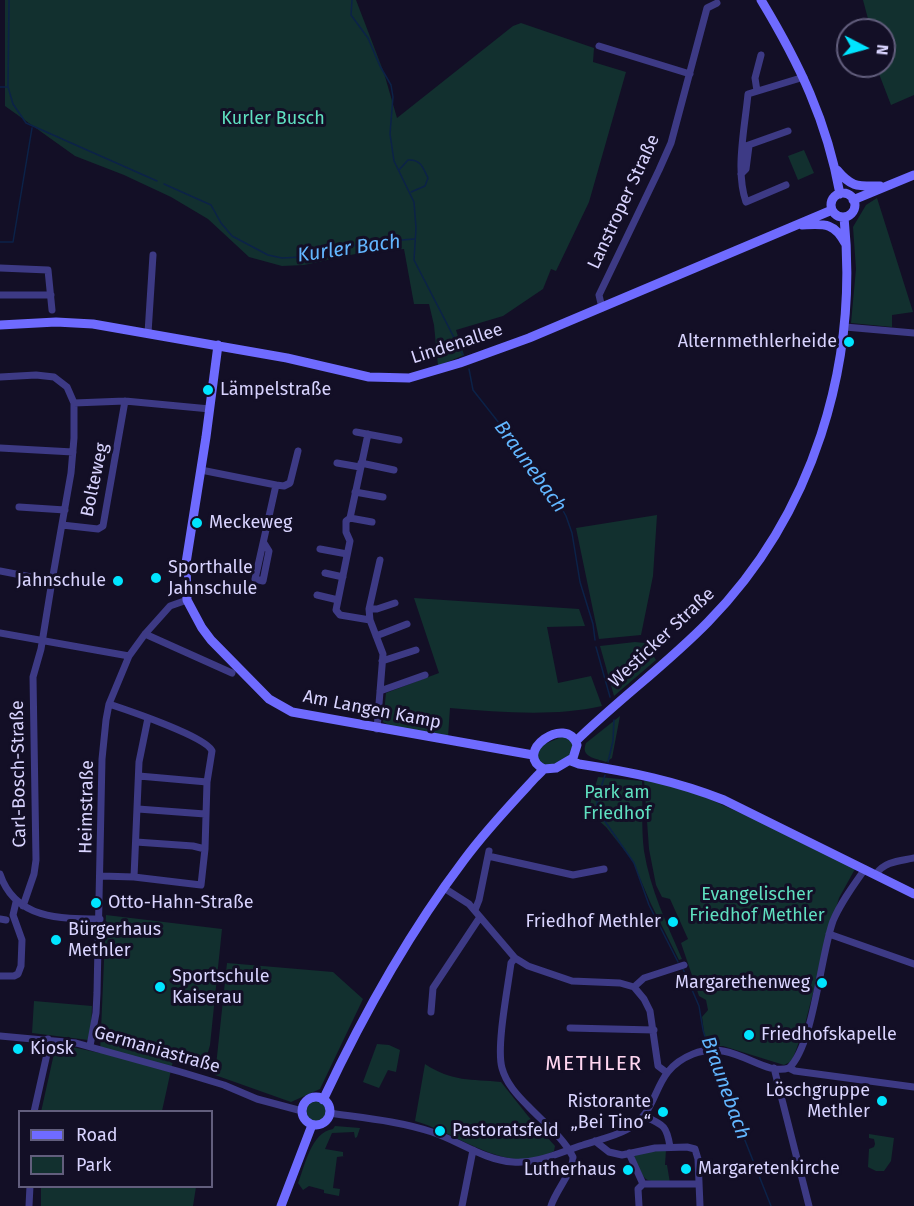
<!DOCTYPE html>
<meta charset="utf-8">
<style>
body{margin:0}
#map{position:relative;width:914px;height:1206px;overflow:hidden;background:#130f26;font-family:"Fira Sans",sans-serif}
canvas{display:block}
.legend{position:absolute;left:18px;top:1110px;width:195px;height:78px;box-sizing:border-box;background:#130f26;border:2px solid #625e7d;margin:0;padding:8px 10px;list-style:none;font-size:18px;color:#d9d4ff}
.legend li{display:flex;align-items:center;gap:12px;height:30px}
.legend b{width:30px;border:2px solid #625e7d}
.north{position:absolute;left:836px;top:18px;width:60px;height:60px;box-sizing:border-box;background:#130f26;border:2px solid #625e7d;border-radius:50%;rotate:96deg;font-size:16px;font-weight:700;line-height:24px;text-align:center;color:#d9d4ff}
.north::after{content:'';display:block;margin:auto;width:21px;height:27px;background:#00e5ff;clip-path:polygon(50% 0,100% 100%,50% 72%,0 100%)}
</style>
<div id="map">
<canvas width="914" height="1206"></canvas>
<ul class="legend">
<li><b style="height:8px;background:#6f6bff"></b>Road</li>
<li><b style="height:16px;background:#12302f"></b>Park</li>
</ul>
<div class="north">N</div>
</div>
<script>
const ctx = document.querySelector('canvas').getContext('2d');
ctx.lineJoin = 'round';
function fill(path, color) {
  ctx.fillStyle = color;
  ctx.fill(path, 'evenodd');
}
function stroke(path, color, width, dash) {
  ctx.strokeStyle = color;
  ctx.lineWidth = width;
  ctx.lineCap = dash ? 'butt' : 'round';
  ctx.setLineDash(dash || []);
  ctx.stroke(path);
}
function write(font, color, halo, rows, align = 'center') {
  ctx.font = font + ' "Fira Sans",sans-serif';
  ctx.lineWidth = 6;
  ctx.setLineDash([]);
  ctx.textBaseline = 'middle';
  ctx.strokeStyle = halo;
  ctx.fillStyle = color;
  for (const [text, x, y, turn = 0] of rows) {
    ctx.save();
    ctx.translate(x, y);
    ctx.rotate((+turn || 0) * Math.PI / 180);
    ctx.textAlign = isNaN(turn) ? turn : align;
    if (halo) ctx.strokeText(text, 0, 0);
    ctx.fillText(text, 0, 0);
    ctx.restore();
  }
}
const green = new Path2D(`
 M5 0H356L384 73 397 118 513 26 521 23 594 48 593 62 626 72 589 202 556 271 551 269 543 289 503 316 456 330 464 355 438 366 434 325 429 304H414L404 249 360 253 304 265 282 266 249 257 208 219 171 197 124 175 75 156 5 106Z
 M863 0H914V95L891 105 876 66H884V30H871Z
 M804 150 814 173 798 180 788 156Z
 M877 198 913 312 892 315V327L851 323 856 269 853 227 866 205Z
 M657 515 653 576 641 635 599 639 576 528Z
 M414 598 579 609 585 626 547 627 558 683 591 676 602 706C552 717 501 712 450 708L448 737 392 727 383 722 386 693 439 673Z
 M635 642 645 643 656 660 614 696 600 646Z
 M620 716 612 758 606 762C595 758 580 757 586 743Z
 M564 736 573 742 572 755C557 762 544 775 536 754L540 746Z
 M598 777 642 781C643 804 641 828 644 851 650 889 667 924 682 959L679 960 651 904 632 860 606 827 588 811Z
 M644 779 698 794 765 824 855 869 839 898 828 935 804 1028 792 1061 784 1065 723 1046 706 1047 702 1017 708 1010 706 1000 699 996 681 943 688 939 670 899 662 897 656 885 649 849Z
 M106 915 222 929 210 1045 203 1070 173 1061 162 1111 41 1112 55 1049 72 1047 100 1053Z
 M227 963 333 972 363 999 320 1089 291 1102 215 1075Z
 M34 1001 92 1006 91 1035 88 1040 32 1033Z
 M377 1044 389 1045 400 1050 396 1072 388 1070 379 1088 363 1082Z
 M425 1064C452 1082 471 1079 501 1082L528 1116 555 1146 554 1151C510 1178 458 1133 415 1121Z
 M304 1112a11 11 0 1 1 22 0a11 11 0 1 1-22 0Z
 M335 1126 360 1128 357 1137 355 1138 354 1132 332 1133 325 1149 343 1152V1156H345L337 1157 333 1188 340 1189 339 1196 324 1193V1190L309 1186 303 1190 298 1183C305 1166 311 1132 333 1129Z
 M869 1134 894 1138 891 1161 884 1171H876L868 1167 869 1149 874 1147 875 1144 874 1139 869 1138Z
 M666 1150 665 1165H667L670 1183C642 1181 645 1182 634 1157L637 1153Z
 M41 1187V1186L196 1187 193 1206H41Z`);
const stream = new Path2D(`
 M9 0 8 87 13 104 26 123 157 181
 M352 0 351 15 368 38 380 66 391 85 393 97 390 134 394 161 414 202 416 228 414 260 463 355
 M0 87H8
 M399 170 408 160C421 159 423 168 428 178L425 186 411 192
 M164 184 211 205 221 223 232 236 268 255 282 258 303 257 366 243 414 239
 M0 242H13L32 128
 M469 369 473 390 551 489 566 516 572 533 580 582 593 624 595 640
 M596 647 610 697
 M608 762 613 741 614 720
 M605 775 597 800V810L634 863 649 905 678 962
 M683 969 699 1006 703 1030 708 1047
 M710 1052 771 1206`);
const street = new Path2D(`
 M599 46 690 74
 M757 91 755 78 761 55
 M743 147 788 131
 M741 174 746 169 749 146
 M786 185 746 202C735 171 745 126 748 94L804 77
 M0 268 48 270 52 310
 M0 295H51
 M602 308 599 295 659 170 671 143 707 8 717 3
 M845 327 914 333
 M148 333 153 255
 M0 377 36 375 54 377 67 387 74 403V438L71 473 52 581
 M74 403 125 401 210 409
 M356 432 399 440
 M368 434 350 518 346 521V532L350 541 336 610 340 615 370 620
 M0 448 73 452
 M337 463 360 467
 M361 463 394 470
 M201 470 276 485 255 579 263 581 269 551 264 543
 M276 485 284 486 290 483 298 451
 M355 492 383 497
 M19 507 65 510
 M350 518 372 522
 M62 525 98 529 103 526 125 401
 M320 549 347 554
 M0 571 52 581 41 649 33 677 36 860 34 874 23 906
 M325 573 343 577
 M317 595 338 600
 M369 609H377L395 603
 M0 633 129 656
 M145 634 232 673
 M376 636 407 624
 M382 661 416 650
 M380 691 425 675
 M377 729 383 654 370 620 369 609 380 560
 M139 776 207 782
 M138 809 205 814
 M136 842 193 846 205 849
 M488 856 573 875 604 869
 M0 874C15 919 60 919 100 919
 M876 874C885 861 900 861 914 858
 M101 876 134 877 201 885 205 849 207 782 212 751C207 737 127 710 109 704
 M134 877 139 762 148 718
 M444 888 469 904 515 958 528 966 572 981 620 983 634 987 644 999 650 1011 658 1066 666 1072
 M475 910 479 900 489 851
 M0 919 6 920
 M829 934 914 964
 M515 958 511 963C508 987 496 1047 502 1068 506 1083 517 1095 528 1106 543 1122 563 1137 573 1157 573 1172 556 1190 551 1206
 M0 976H14L18 974 21 966 22 940 13 915 16 902
 M634 987 644 978 684 965
 M431 1012 433 988 480 917
 M570 1028 654 1030
 M0 1036 76 1043 181 1072 224 1085 257 1099 302 1111
 M90 1046 96 1013 97 993 102 759 106 720 109 704 129 656 145 634 170 606 187 600
 M774 1068 809 1206
 M789 1068 795 1071 914 1087
 M34 1112 47 1054 48 1039
 M329 1113C364 1118 399 1121 432 1132 459 1141 484 1160 513 1162 538 1164 560 1152 583 1145 597 1140 613 1137 626 1130 664 1110 648 1072 693 1054 733 1038 762 1077 789 1068 814 1044 820 957 833 921 841 902 853 886 865 869
 M644 1116C664 1125 667 1126 670 1147
 M595 1141 609 1152 622 1155 655 1148 687 1147 695 1149 698 1159 700 1206
 M629 1153 643 1184H699
 M29 1206 30 1186
 M462 1206 473 1150
 M639 1206 638 1189 643 1184`);
const secondary = new Path2D(`
 M761 0C799 63 827 121 840 194
 M837 170C852 188 858 186 880 186
 M831 205a12 12 0 1 1 24 0a12 12 0 1 1-24 0Z
 M853 200 914 175
 M802 225C824 224 834 222 845 243
 M0 325 56 322 93 324 287 358 369 377 409 378 460 363 529 338 832 210
 M218 345 206 437 186 563 187 600 202 628 211 640 269 699 292 712 533 755
 M576 741C618 700 667 664 708 622 813 515 859 365 844 217
 M571 761 579 764C631 772 676 781 724 800L914 894
 M302 1111a14 14 0 1 1 28 0a14 14 0 1 1-28 0Z
 M323 1100C363 1015 408 934 464 860 486 830 511 804 536 777L544 769 556 768 573 758 577 745C567 713 511 753 544 769
 M281 1206 312 1125`);
const markers = [
 [849,342,6,"#00e5ff"],
 [208,390,6,"#00e5ff"],
 [197,523,6,"#00e5ff"],
 [156,578,6,"#00e5ff"],
 [118,581,6,"#00e5ff"],
 [96,903,6,"#00e5ff"],
 [673,922,6,"#00e5ff"],
 [56,940,6,"#00e5ff"],
 [822,983,6,"#00e5ff"],
 [160,987,6,"#00e5ff"],
 [749,1035,6,"#00e5ff"],
 [18,1049,6,"#00e5ff"],
 [882,1101,6,"#00e5ff"],
 [663,1112,6,"#00e5ff"],
 [440,1131,6,"#00e5ff"],
 [686,1169,6,"#00e5ff"],
 [628,1170,6,"#00e5ff"]
];
const parkNames = [
 ["Kurler Busch",273,119],
 ["Park am",617,793],
 ["Friedhof",617,814],
 ["Evangelischer",757,895],
 ["Friedhof Methler",757,916]
];
const streetNames = [
 ["Lanstroper Straße",624,202,-65],
 ["Lindenallee",457,344,-18],
 ["Bolteweg",95,480,-78],
 ["Westicker Straße",662,638,-43],
 ["Am Langen Kamp",372,710,11],
 ["Carl-Bosch-Straße",19,774,-91],
 ["Heimstraße",87,807,-89],
 ["Germaniastraße",157,1050,16]
];
const poiNames = [
 ["Alternmethlerheide",837,342,"right"],
 ["Lämpelstraße",220,390],
 ["Meckeweg",209,523],
 ["Sporthalle",168,568],
 ["Jahnschule",168,589],
 ["Jahnschule",106,581,"right"],
 ["Otto-Hahn-Straße",108,903],
 ["Friedhof Methler",661,922,"right"],
 ["Bürgerhaus",68,930],
 ["Methler",68,951],
 ["Sportschule",172,977],
 ["Kaiserau",172,998],
 ["Margarethenweg",810,983,"right"],
 ["Friedhofskapelle",761,1035],
 ["Kiosk",30,1049],
 ["Löschgruppe",870,1091,"right"],
 ["Methler",870,1112,"right"],
 ["Ristorante",651,1102,"right"],
 ["„Bei Tino“",651,1123,"right"],
 ["Pastoratsfeld",452,1131],
 ["Margaretenkirche",698,1169],
 ["Lutherhaus",616,1170,"right"]
];
const waterNames = [
 ["Kurler Bach",349,249,-8],
 ["Braunebach",530,467,54],
 ["Braunebach",725,1088,70]
];
const quarterNames = [
 ["METHLER",594,1064]
];
fill(green, '#12302f');
stroke(stream, '#0c2248', 1.5);
stroke(street, '#3d3a85', 7);
stroke(secondary, '#6f6bff', 9);
for (const [x, y, r, color] of markers) {
  const dot = new Path2D();
  dot.arc(x, y, r, 0, 2 * Math.PI);
  ctx.fillStyle = color;
  ctx.fill(dot);
  stroke(dot, '#130f26', 2);
}
write('18px', '#5fe0c0', '#130f26', parkNames);
write('18px', '#d9d4ff', '#130f26', streetNames);
write('18px', '#d9d4ff', '#130f26', poiNames, 'left');
write('italic 20px', '#62b6ff', '#130f26', waterNames);
ctx.letterSpacing = '1.5px';
write('21px', '#ffd6f0', '#130f26', quarterNames);
ctx.letterSpacing = '0px';
</script>
